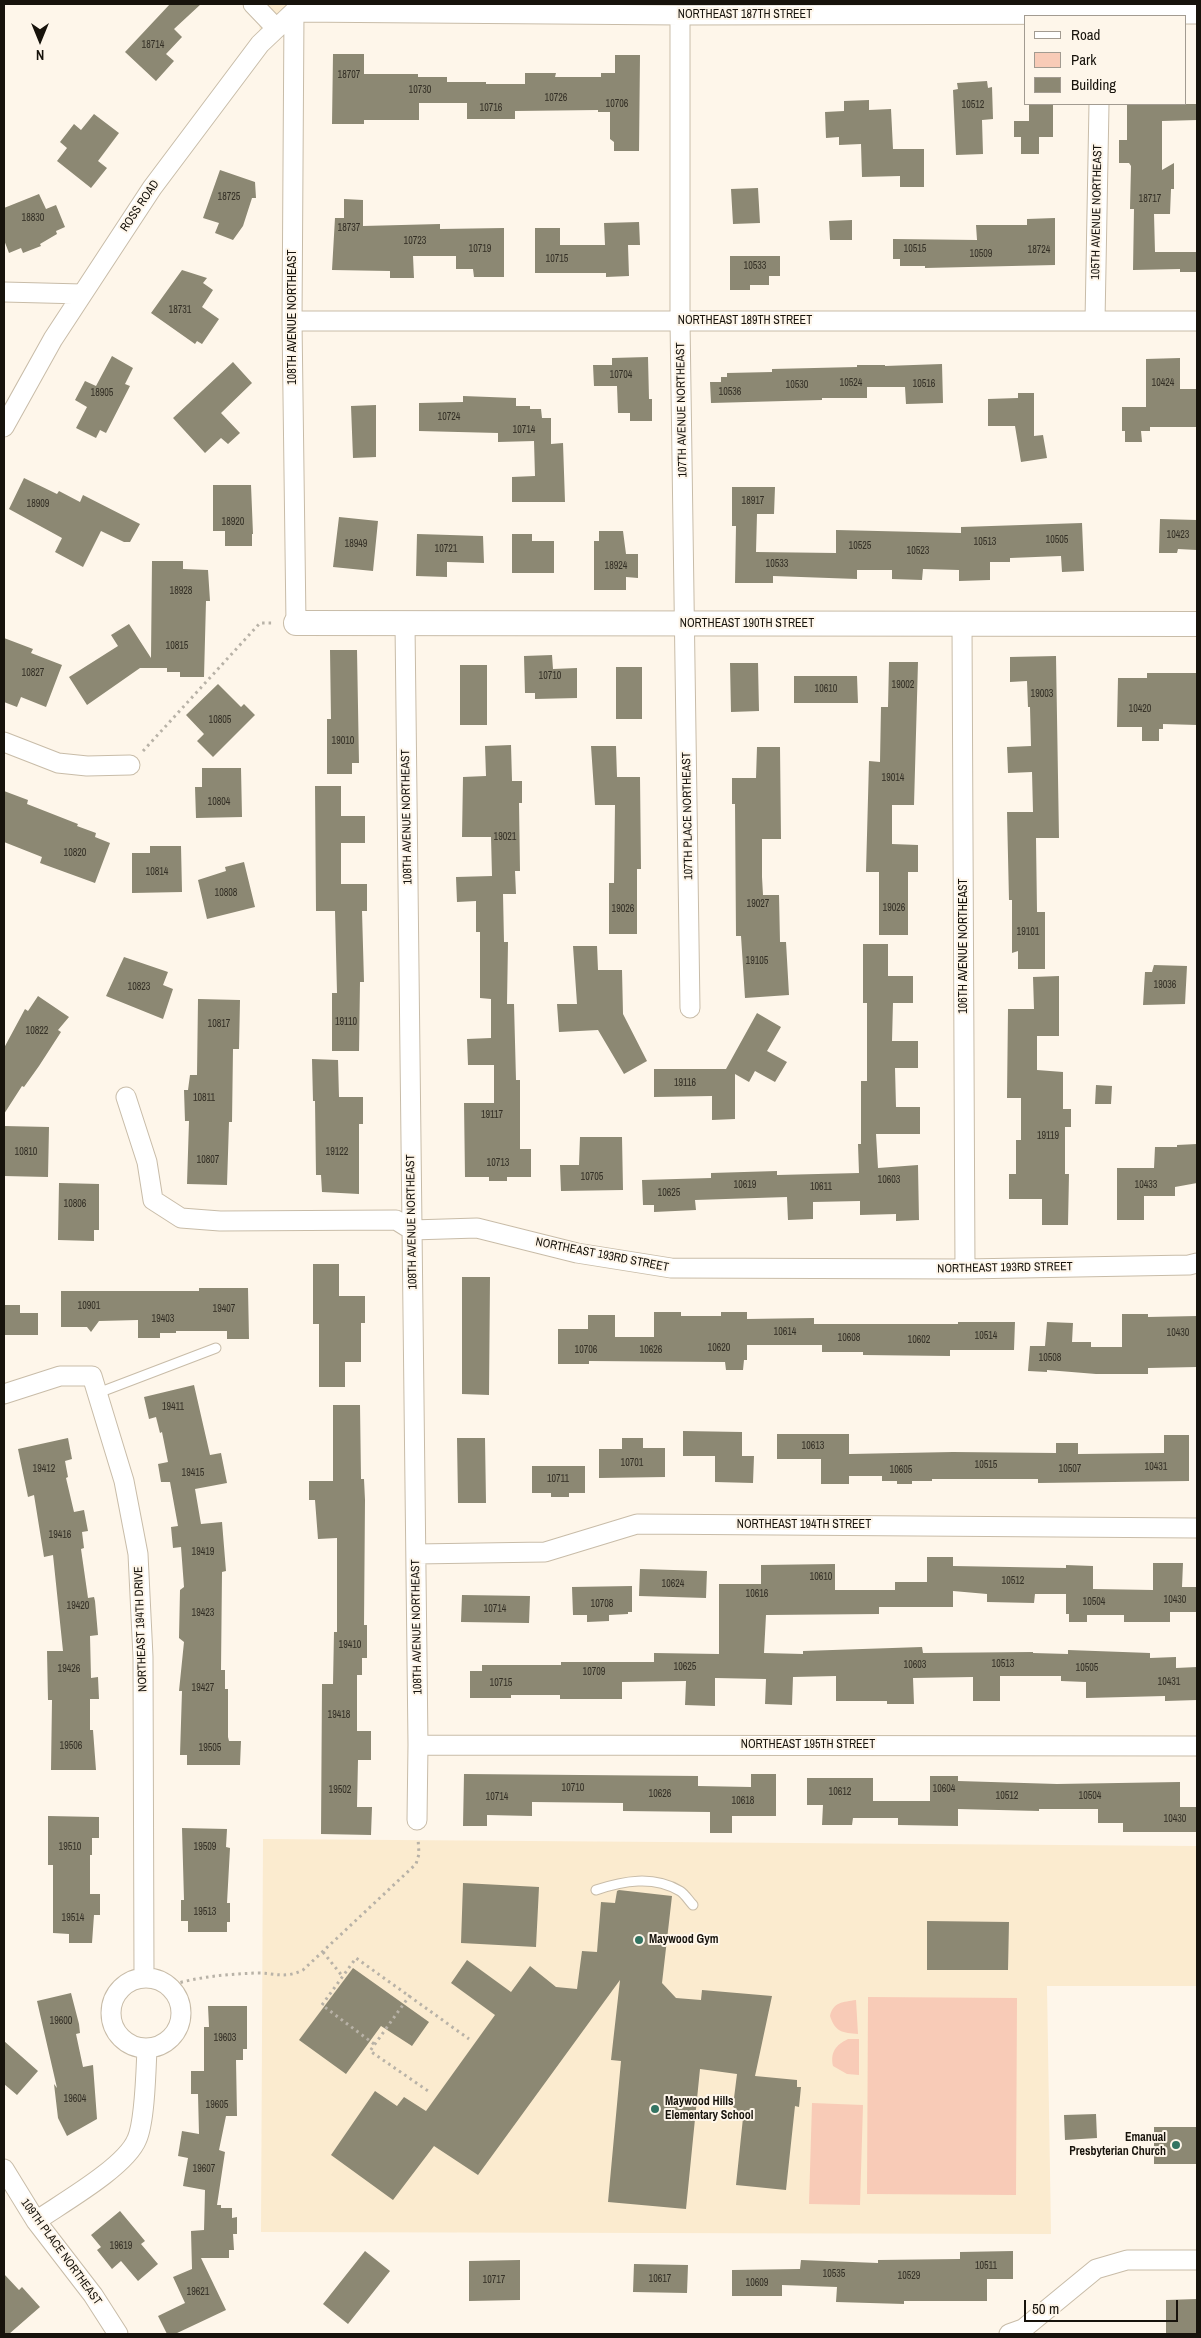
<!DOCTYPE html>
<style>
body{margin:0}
#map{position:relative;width:1201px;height:2338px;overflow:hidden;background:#fef6ea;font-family:"Archivo Narrow",sans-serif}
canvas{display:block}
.frame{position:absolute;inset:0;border:5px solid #17130c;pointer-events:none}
.legend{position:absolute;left:1024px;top:15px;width:162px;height:90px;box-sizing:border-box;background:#fef6ea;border:1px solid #a29b91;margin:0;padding:6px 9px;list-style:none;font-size:15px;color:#17130c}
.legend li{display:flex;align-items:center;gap:10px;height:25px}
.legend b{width:25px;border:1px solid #a29b91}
.north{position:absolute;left:15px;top:15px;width:50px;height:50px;-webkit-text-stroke:4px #fef6ea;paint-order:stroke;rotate:180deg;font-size:14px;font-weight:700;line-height:20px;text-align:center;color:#17130c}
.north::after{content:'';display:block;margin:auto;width:18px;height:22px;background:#17130c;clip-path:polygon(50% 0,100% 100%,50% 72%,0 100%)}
.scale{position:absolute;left:1024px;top:2300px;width:154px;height:22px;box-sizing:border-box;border:2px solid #17130c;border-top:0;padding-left:6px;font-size:15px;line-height:18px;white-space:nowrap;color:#17130c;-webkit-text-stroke:4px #fef6ea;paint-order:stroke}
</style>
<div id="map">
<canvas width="1201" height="2338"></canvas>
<div class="frame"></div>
<ul class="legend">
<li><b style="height:6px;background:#fff"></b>Road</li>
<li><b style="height:14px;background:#f8cbb7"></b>Park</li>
<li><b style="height:14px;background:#8c8873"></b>Building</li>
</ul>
<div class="north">N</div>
<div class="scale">50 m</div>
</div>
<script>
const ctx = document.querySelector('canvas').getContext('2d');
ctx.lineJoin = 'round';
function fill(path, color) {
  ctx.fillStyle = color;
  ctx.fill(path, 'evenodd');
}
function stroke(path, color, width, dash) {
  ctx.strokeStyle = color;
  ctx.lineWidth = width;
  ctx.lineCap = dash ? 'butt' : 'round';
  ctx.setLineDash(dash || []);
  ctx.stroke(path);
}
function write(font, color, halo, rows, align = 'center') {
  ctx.font = font + ' "Archivo Narrow",sans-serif';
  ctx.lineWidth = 4;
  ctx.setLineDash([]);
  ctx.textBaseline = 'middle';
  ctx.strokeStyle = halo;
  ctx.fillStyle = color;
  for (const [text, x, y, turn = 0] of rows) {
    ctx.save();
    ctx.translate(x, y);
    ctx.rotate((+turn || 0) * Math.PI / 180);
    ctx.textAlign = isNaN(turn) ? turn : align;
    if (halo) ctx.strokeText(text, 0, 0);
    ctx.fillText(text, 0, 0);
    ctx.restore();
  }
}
const built = new Path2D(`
 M259 4H299L260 44Z
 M263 1839 1197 1846V1986H1047L1051 2234 261 2232Z`);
const green = new Path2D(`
 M868 1997 1017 1998 1016 2195 867 2194Z
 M856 2000 858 2034C843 2033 835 2032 830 2016 833 2002 843 2002 856 2000Z
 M848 2039H859V2075L847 2074 833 2066C830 2052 836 2045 848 2039Z
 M812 2103 863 2105 860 2205 809 2204Z`);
const building = new Path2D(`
 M170 4H201L174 29 182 37 166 54 174 61 156 81 125 52Z
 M333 54H364V74H418V77H447V82H486V84H525V73H556L555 77H601V73H615V55H640L639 151H614V142L610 139V112H598V110L515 111V119H467V103H419V120H364V124H332Z
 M987 81 988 88 992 87 993 119 982 120 983 154 956 155 953 90 958 89 957 83Z
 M869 100V110L891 109 893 149H924V187H900V176L862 177 861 144 839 145V137L826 138 825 112 844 111V101Z
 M1029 104H1053V137H1039V154H1021V137H1014V121H1029Z
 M1127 104H1197V120L1162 121V170L1174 163V189H1171L1170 214H1154L1155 252H1197V272H1180V269L1133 270 1134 209H1130L1131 166 1129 163H1119V140H1127Z
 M94 114 119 133 98 161 107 168 91 188 57 161 67 148 60 142 74 124 81 130Z
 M220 170 255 182 256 198H252L243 226 233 240 215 233 219 223 203 218Z
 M758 188 760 223 733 224 731 189Z
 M39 194 46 209 56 205 65 227 56 231 57 234 40 244 41 246 23 253 21 248 9 253 4 240V208Z
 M344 199 363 200V226L440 224V229L504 228V277H474L473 269H456V256H413L414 278H390V271L332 270 335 218H344Z
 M1055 218V265L925 268V266H900V259H893V239L977 240 976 225H1027V219Z
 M852 220V240H830L829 221Z
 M639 222 640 245H628L629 276 606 277V273H535V228H560V245H605L604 223Z
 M730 256H780V276H769V285H750V290H730Z
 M182 270 207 278 203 283 213 290 202 307 219 319 202 344 197 341 195 344 151 313Z
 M112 356 133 368 125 384 130 386 106 433 100 430 96 438 76 428 87 407 75 400 85 381 96 386Z
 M648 357 649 399H652V421H630V413H618L617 386H594L593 365H612V358Z
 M1180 358V389H1197V427H1150V431H1141L1142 442H1125V431H1122V407H1146V359Z
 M233 362 252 383 221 413 240 433 228 444 221 438 205 453 173 418Z
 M942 364 943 403 906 404 905 387H867V398H822V400L711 403 710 382H721V377H727V373L772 372V369L857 367V365H885V366Z
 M1018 393H1034V436L1043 435 1047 458 1021 462 1015 426H988V399L1018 398Z
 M463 396 516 398V406H530V409H541L542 418H551V444L563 443 565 502H512V477L535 476 534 441 498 442V433L419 431V403L463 402Z
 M376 405V457L353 458 351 406Z
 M24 478 57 494 59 491 80 502 83 495 140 524 130 542H124L101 531 83 567 55 552 62 538 9 509Z
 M213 485H251L253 534H252V546H225V531H213Z
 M732 487H775L774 514H757L756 552 836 553V530L961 533V527L1082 523 1084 571 1062 572 1061 556 1010 558V562H990V580L959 581V570L923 569 922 580 892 579V570H857V579L773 576V583H735L736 526H732Z
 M339 517 378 521 373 571 333 567Z
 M1160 519 1197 520V550L1178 549 1177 553H1159Z
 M599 531H623L626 554H638V578L626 577V590H594V541H599Z
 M417 534 483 536 484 563 447 562V577L416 576Z
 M512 534H532V541H554V573H512Z
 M152 561H183V569L208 570 210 601H206L204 677H180V672H167V668H140L87 705 69 677 118 646 111 635 129 624 151 658Z
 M4 638 33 649 31 653 62 665 46 707 21 697 17 707 4 702Z
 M330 650H357L359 763H352V774H327V719H331Z
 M552 655 553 669 577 668V698L535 699V693H525L524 656Z
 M1056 656 1059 838H1036L1037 912H1045V969H1018V951L1012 953V900H1009L1007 812H1033L1032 772 1008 773 1007 747 1031 746 1030 707H1028L1027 681 1010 682V657Z
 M889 662H918L914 805H892V844L918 845V872H908V935H879V872H866L869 761 880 762 881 707H888Z
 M730 663H758L759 711 731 712Z
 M460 665H487V725H460Z
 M616 667H642V719H616Z
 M1147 673H1197V725L1163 724V729H1159V741H1142V727H1117L1118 678H1147Z
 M794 676H857L858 703H794Z
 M218 684 241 707 244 704 255 715 213 757 197 741 204 734 186 715Z
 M511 745 512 781H522V803H519L520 871H515L516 894H503L504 942H508L507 1004H514L516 1080H520V1149H531V1177H507V1181H489V1177H465L464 1103H494V1065H468L467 1039 491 1038V999L480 998V932H476V901L457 902 456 877 492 876 491 837H462L463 777 486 776 485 746Z
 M591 746H616L617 777H640L641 869H637V934H609V883H614L615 805H595Z
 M757 747H780L781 839H762V877L763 895H779L780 942H786L789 995 745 998 741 936H736L735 804H732V778H756Z
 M202 768H241L242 817 196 818 195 787H202Z
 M315 786H341V816H365V843H341V884H367V911H362L364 982H360L359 1051H332V993H337L335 911H316Z
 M4 791 28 800 27 804 78 824 77 826 96 833 95 837 110 843 95 883 40 863 42 857 4 842Z
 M150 846H181L182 892 132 893V853H150Z
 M244 862 255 907 207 919 198 880 226 871 225 867Z
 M863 944H888V976H913V1003H893L892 1041H918V1068H895L896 1107H920V1134H876L878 1168 918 1165 919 1220 896 1221V1214L860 1215V1201L813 1202V1219L788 1220 787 1197 695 1200 696 1210 654 1212V1205H643L642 1180 711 1178V1173L777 1171V1175L859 1173 858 1144H861V1081H867V1003H863Z
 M573 946H597L598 970H622L623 1014 647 1061 624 1074 598 1030 559 1032 557 1004H577Z
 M124 957 168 972 163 985 173 989 163 1019 106 996Z
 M1154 965 1187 966 1185 1004 1143 1005 1145 972H1152Z
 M1059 976V1036H1037V1070L1063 1072V1109H1071V1127H1065V1174H1069L1068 1225H1042V1199H1009V1174H1016V1140H1021V1098H1007L1008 1009H1034L1033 977Z
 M38 996 69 1017 58 1030 61 1032 39 1066 24 1087 22 1086 4 1114V1048L25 1009 28 1011Z
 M198 999 240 1000 239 1049H233L232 1122H229L227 1185 187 1184 189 1121H185L184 1090H188L190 1075H197Z
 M757 1013 781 1027 767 1051 787 1062 775 1082 755 1071 749 1082 735 1074V1119L712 1120V1096L654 1097V1069H726Z
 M312 1059 338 1060 339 1097H363V1124H359V1194L322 1192 321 1175H316L315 1101H313Z
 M1096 1085 1112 1086 1111 1104H1095Z
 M4 1126 49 1127 48 1177 4 1176Z
 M580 1137H622L623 1190 561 1191 560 1165H579Z
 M1197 1144V1183L1175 1187V1196H1144V1220H1117V1168H1154L1155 1147H1177V1145Z
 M59 1183 99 1184V1230H94V1241L58 1240Z
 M313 1264H339V1296H365V1323H361V1362H345V1387H319V1324H313Z
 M462 1277H490L489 1395 462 1394Z
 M199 1288H248L249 1339H227V1331H176V1333H160V1338H138V1320L99 1321 91 1332 87 1327H61V1291H199Z
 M4 1305H20V1313H38V1335H4Z
 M654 1312H681V1316H721V1312H747V1319L814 1318V1324H958V1322H1015L1014 1350H950V1356L863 1355V1352H822V1345H747V1360H744L743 1370H726L725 1362 589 1361V1364H558V1329H588V1315H615V1337H654Z
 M1122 1314H1148V1317L1197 1316V1367L1148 1368V1374H1096L1047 1370V1372L1028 1371 1030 1346H1045L1047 1322 1073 1323 1072 1342H1091V1347H1122Z
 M194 1385 210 1455 221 1453 227 1483 195 1489 201 1524 222 1522 226 1571 222 1572 221 1670H225V1689H228V1737L229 1741H241L240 1765H187V1755H180L182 1691H179L184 1642 179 1638 180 1590 184 1587 181 1547 173 1548 171 1527 178 1526 170 1482H161L158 1464 168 1462 162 1432 160 1433 156 1417 149 1419 144 1397Z
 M333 1405H360L361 1479H364L365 1500 364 1625H367V1658H362V1675H357V1731H371V1760H358L357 1807H372L371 1835 321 1834 322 1684H333L334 1632H337V1538L318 1539 315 1500H309V1481H333Z
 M683 1431 742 1432V1456H754L753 1483 715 1482V1456H683Z
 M777 1434H849V1454L953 1452 1056 1453V1443H1078V1454L1164 1453V1435H1189V1481L1038 1483V1479H932V1481H912V1484H897V1481H882V1476H849V1484H821V1459H777Z
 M68 1438 72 1459 65 1461 68 1477 66 1478 74 1512 84 1510 88 1531 82 1532 84 1548 81 1549 88 1598 94 1597 95 1601 98 1635 90 1636 91 1678 98 1677 99 1699H90V1730H93L96 1770H51L52 1700H48L47 1651H63L53 1555 44 1557 34 1495 28 1497 18 1449Z
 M457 1438H485L486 1503H458Z
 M622 1438H643V1448H665V1477L599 1478V1449H622Z
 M532 1466H585V1493H569V1497H551V1493H532Z
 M927 1557H953V1566L1066 1568V1565L1093 1566V1589L1153 1590V1563H1183L1182 1587H1197V1612H1170V1622H1124V1615H1087V1622H1069V1614H1066V1594H1035L1034 1603 987 1602V1594L953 1591V1607H879V1614L766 1615 764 1653 803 1654V1651L922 1647 923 1653 1033 1652V1653L1068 1654V1650L1150 1653V1658L1176 1657V1668L1197 1667V1700L1165 1701V1696L1086 1698V1682L1061 1681V1676H1000V1701H973V1677L913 1678 914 1704H887V1701H836V1676L793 1677 792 1705 765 1704 766 1679 715 1678V1706L685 1705 686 1681 622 1682V1699H560V1695H511V1698H470V1671H482V1665H561V1662H654V1653L719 1654V1584H761V1565L835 1564V1590H895V1582H927Z
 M640 1569 707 1571 706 1598 639 1596Z
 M632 1586V1612H628V1614L609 1615V1621L587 1622V1615H573L572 1587Z
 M462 1595 530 1596 529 1623 461 1622Z
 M464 1774 698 1776V1786L751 1787V1774H776V1816H732V1833H710V1812L623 1811V1803L532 1802V1816L487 1815V1826H463Z
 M930 1776H958V1781L1057 1784 1180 1782V1807H1197V1832H1123V1823H1098V1809H1039V1811L958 1809V1826L898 1825V1818H853L852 1825H822L823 1805H807V1778H873V1801H930Z
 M48 1816 99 1817V1838H92V1855H90V1894H100V1915H94L92 1943H69V1934L53 1933V1865H48Z
 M182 1828 227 1829 226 1847 230 1848 227 1903H230V1922H227V1932H188V1921H181V1900H184Z
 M463 1883 539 1887 536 1947 461 1943Z
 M619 1890 672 1896 662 1983 676 1998 701 2000 702 1990 772 1996 755 2076 797 2080V2087H801L799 2107 795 2106 786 2190 736 2185 743 2118 729 2102 734 2098 737 2074 700 2069 686 2209 608 2202 621 2061 611 2060 620 1980 478 2175 434 2146 393 2200 331 2155 375 2091 397 2106 404 2097 426 2111 495 2015 451 1983 467 1960 511 1992 530 1966 556 1987 577 1989 582 1951 597 1952 601 1902 615 1903 617 1891Z
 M927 1921 1009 1922 1008 1970H927Z
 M353 1968 429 2022 412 2046 381 2026 346 2074 299 2040Z
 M71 1993 79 2024 80 2033 76 2034 83 2067 93 2065 97 2119 67 2136 58 2118 54 2084 57 2088 37 2001Z
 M208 2006H247V2049H243V2060H236L237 2116H226L219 2150 225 2152 217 2205H221V2208H232V2218L237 2217V2234H233L234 2250H229V2258H201L226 2310 175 2334H167L158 2316 185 2303 173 2277 192 2269 191 2231 204 2230 205 2190 183 2186 188 2158 178 2156 182 2131 199 2134 198 2094H191V2071H204V2027H209Z
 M4 2041 38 2071 17 2095 4 2084Z
 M1096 2114 1097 2138 1065 2140 1064 2115Z
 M1154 2127H1197V2164H1154Z
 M120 2211 145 2241 141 2244 158 2264 138 2281 121 2261 112 2269 97 2250 101 2247 91 2235Z
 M365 2251 390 2271 348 2324 323 2304Z
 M1013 2251V2279H987V2301H904V2304L836 2302 837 2287 782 2285V2296H732V2270L800 2269 801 2260 878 2263V2260L960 2259V2252Z
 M520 2260V2300L469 2301V2261Z
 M634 2264 688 2265 687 2293 633 2292Z
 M4 2274 19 2290 22 2287 40 2307 9 2334H4Z
 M1197 2299V2334H1166V2300Z`);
const path = new Path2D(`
 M143 751 260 623H275
 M323 1952 343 1977
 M168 1986C196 1977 227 1974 257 1973 275 1973 285 1979 303 1970L416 1864 419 1854 418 1838
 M410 1995 370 2051 431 2093
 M374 2044 322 2005 356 1958 469 2039`);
const service = new Path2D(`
 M98 1393 216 1348
 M596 1890C623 1881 653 1875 680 1891 685 1894 689 1901 693 1905`);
const minor = new Path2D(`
 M253 4 276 28
 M680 15V321L690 1008
 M4 292 82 294
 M292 321H1197
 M1095 321 1099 104
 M4 427 53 339 152 188 260 44 299 7
 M296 623 292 321 294 12 680 15 1197 14
 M405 624 418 1745 417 1820
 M962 624 965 1269
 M4 742 58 763 87 766 130 765
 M126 1097 147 1162 153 1200 181 1218 220 1221 396 1220 412 1230 477 1228 577 1253 671 1268 965 1269 1189 1265 1197 1263
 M4 1394 60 1376H92L124 1481 138 1554 143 1657 144 1978
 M416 1554 545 1552 637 1524 1197 1528
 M418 1745 1197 1746
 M111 2013a35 35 0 1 1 70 0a35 35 0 1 1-70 0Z
 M4 2169 36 2221 93 2295 118 2334
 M36 2221C62 2203 126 2167 137 2139 145 2121 146 2070 147 2048
 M1009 2334 1023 2329 1096 2269 1127 2260H1197`);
const tertiary = new Path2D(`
 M296 623 1197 624`);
const markers = [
 [639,1940,5,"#337462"],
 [655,2109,5,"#337462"],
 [1176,2145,5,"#337462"]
];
const numberNames = [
 ["18714",153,45],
 ["18707",349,75],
 ["10730",420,90],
 ["10726",556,98],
 ["10706",617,104],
 ["10512",973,105],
 ["10716",491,108],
 ["18725",229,197],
 ["18717",1150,199],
 ["18830",33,218],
 ["18737",349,228],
 ["10723",415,241],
 ["10719",480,249],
 ["10515",915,249],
 ["18724",1039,250],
 ["10509",981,254],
 ["10715",557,259],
 ["10533",755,266],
 ["18731",180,310],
 ["10704",621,375],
 ["10524",851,383],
 ["10424",1163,383],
 ["10516",924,384],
 ["10530",797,385],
 ["10536",730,392],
 ["18905",102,393],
 ["10724",449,417],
 ["10714",524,430],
 ["18917",753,501],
 ["18909",38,504],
 ["18920",233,522],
 ["10423",1178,535],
 ["10505",1057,540],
 ["10513",985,542],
 ["18949",356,544],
 ["10525",860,546],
 ["10721",446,549],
 ["10523",918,551],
 ["10533",777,564],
 ["18924",616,566],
 ["18928",181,591],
 ["10815",177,646],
 ["10827",33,673],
 ["10710",550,676],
 ["19002",903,685],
 ["10610",826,689],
 ["19003",1042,694],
 ["10420",1140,709],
 ["10805",220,720],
 ["19010",343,741],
 ["19014",893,778],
 ["10804",219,802],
 ["19021",505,837],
 ["10820",75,853],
 ["10814",157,872],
 ["10808",226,893],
 ["19027",758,904],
 ["19026",894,908],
 ["19026",623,909],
 ["19101",1028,932],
 ["19105",757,961],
 ["19036",1165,985],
 ["10823",139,987],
 ["19110",346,1022],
 ["10817",219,1024],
 ["10822",37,1031],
 ["19116",685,1083],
 ["10811",204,1098],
 ["19117",492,1115],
 ["19119",1048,1136],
 ["10810",26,1152],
 ["19122",337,1152],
 ["10807",208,1160],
 ["10713",498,1163],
 ["10705",592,1177],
 ["10603",889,1180],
 ["10619",745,1185],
 ["10433",1146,1185],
 ["10611",821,1187],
 ["10625",669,1193],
 ["10806",75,1204],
 ["10901",89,1306],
 ["19407",224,1309],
 ["19403",163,1319],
 ["10614",785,1332],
 ["10430",1178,1333],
 ["10514",986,1336],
 ["10608",849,1338],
 ["10602",919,1340],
 ["10620",719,1348],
 ["10706",586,1350],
 ["10626",651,1350],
 ["10508",1050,1358],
 ["19411",173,1407],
 ["10613",813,1446],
 ["10701",632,1463],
 ["10515",986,1465],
 ["10431",1156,1467],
 ["19412",44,1469],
 ["10507",1070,1469],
 ["10605",901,1470],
 ["19415",193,1473],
 ["10711",558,1479],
 ["19416",60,1535],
 ["19419",203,1552],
 ["10610",821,1577],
 ["10512",1013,1581],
 ["10624",673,1584],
 ["10616",757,1594],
 ["10430",1175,1600],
 ["10504",1094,1602],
 ["10708",602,1604],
 ["19420",78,1606],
 ["10714",495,1609],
 ["19423",203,1613],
 ["19410",350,1645],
 ["10513",1003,1664],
 ["10603",915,1665],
 ["10625",685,1667],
 ["10505",1087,1668],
 ["19426",69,1669],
 ["10709",594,1672],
 ["10431",1169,1682],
 ["10715",501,1683],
 ["19427",203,1688],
 ["19418",339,1715],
 ["19506",71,1746],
 ["19505",210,1748],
 ["10710",573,1788],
 ["10604",944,1789],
 ["19502",340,1790],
 ["10612",840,1792],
 ["10626",660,1794],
 ["10512",1007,1796],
 ["10504",1090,1796],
 ["10714",497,1797],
 ["10618",743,1801],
 ["10430",1175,1819],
 ["19510",70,1847],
 ["19509",205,1847],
 ["19513",205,1912],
 ["19514",73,1918],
 ["19600",61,2021],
 ["19603",225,2038],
 ["19604",75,2099],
 ["19605",217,2105],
 ["19607",204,2169],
 ["19619",121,2246],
 ["10511",986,2266],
 ["10535",834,2274],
 ["10529",909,2276],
 ["10617",660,2279],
 ["10717",494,2280],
 ["10609",757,2283],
 ["19621",198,2292]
];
const streetNames = [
 ["NORTHEAST 187TH STREET",745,15],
 ["ROSS ROAD",140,206,-56],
 ["105TH AVENUE NORTHEAST",1097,212,-89],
 ["108TH AVENUE NORTHEAST",293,317,-90],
 ["NORTHEAST 189TH STREET",745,321],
 ["107TH AVENUE NORTHEAST",682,410,-91],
 ["NORTHEAST 190TH STREET",747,624],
 ["107TH PLACE NORTHEAST",688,816,-91],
 ["108TH AVENUE NORTHEAST",407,817,-91],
 ["106TH AVENUE NORTHEAST",964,946,-90],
 ["108TH AVENUE NORTHEAST",412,1222,-91],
 ["NORTHEAST 193RD STREET",602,1255,11],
 ["NORTHEAST 193RD STREET",1005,1268,-1],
 ["NORTHEAST 194TH STREET",804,1525],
 ["108TH AVENUE NORTHEAST",417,1627,-91],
 ["NORTHEAST 194TH DRIVE",141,1629,-92],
 ["NORTHEAST 195TH STREET",808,1745],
 ["109TH PLACE NORTHEAST",61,2252,54]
];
const poiNames = [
 ["Maywood Gym",649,1940],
 ["Maywood Hills",665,2102],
 ["Elementary School",665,2116],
 ["Emanual",1166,2138,"right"],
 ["Presbyterian Church",1166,2152,"right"]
];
fill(built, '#fbebcf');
fill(green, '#f8cbb7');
fill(building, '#8c8873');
stroke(service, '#c8bca8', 11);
stroke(minor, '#c8bca8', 21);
stroke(tertiary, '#c8bca8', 26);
stroke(path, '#b8b2a7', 3, [2.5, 4]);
stroke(service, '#fff', 9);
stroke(minor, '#fff', 19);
stroke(tertiary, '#fff', 24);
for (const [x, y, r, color] of markers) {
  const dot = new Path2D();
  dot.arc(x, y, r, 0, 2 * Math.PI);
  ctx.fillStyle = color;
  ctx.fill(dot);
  stroke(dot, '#fef6ea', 2);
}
write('10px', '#343026', null, numberNames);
write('12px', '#17130c', '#fef6ea', streetNames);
write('bold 12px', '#17130c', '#fef6ea', poiNames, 'left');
</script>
